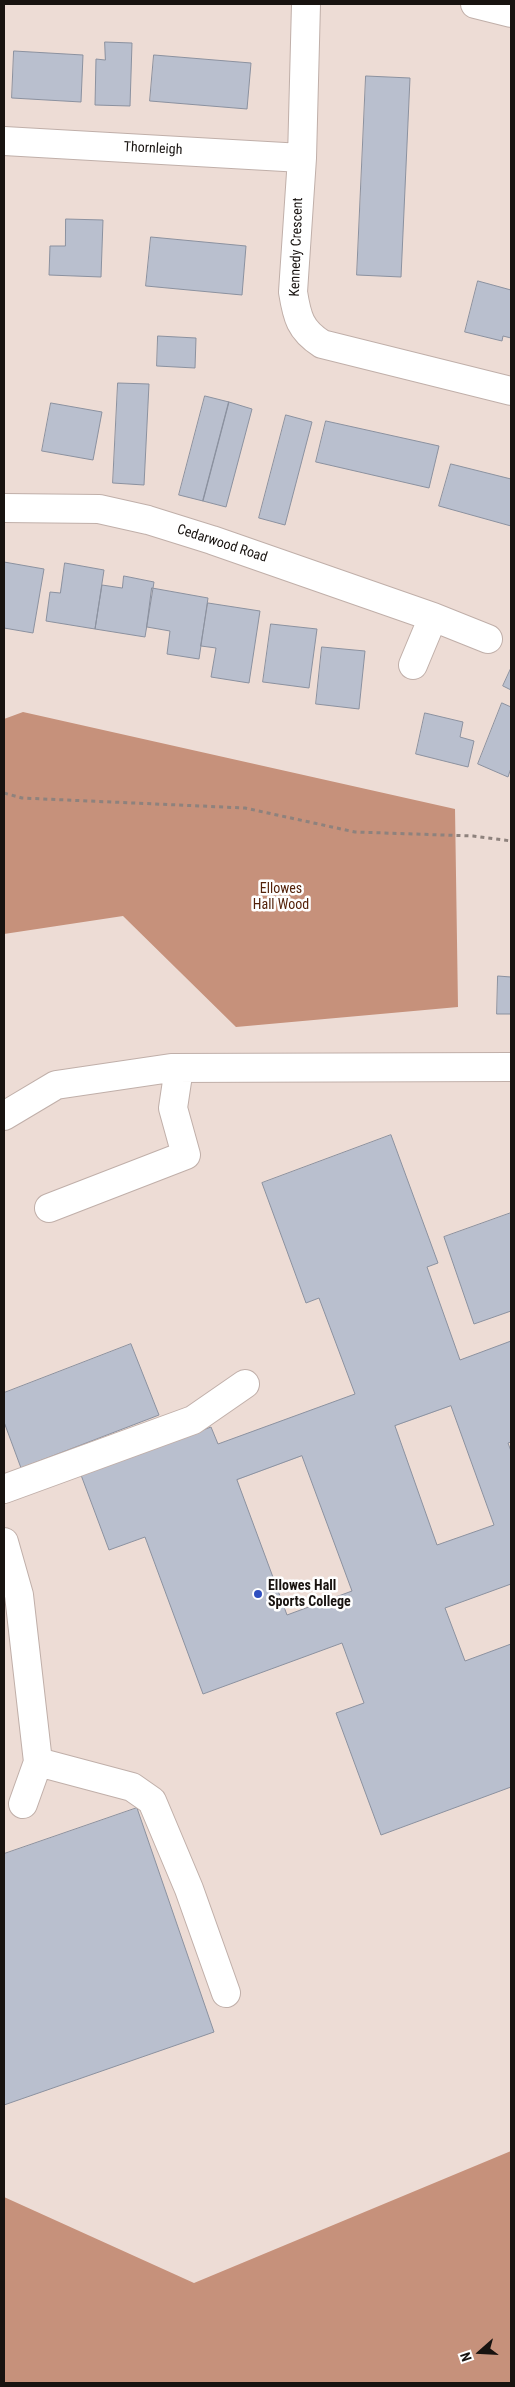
<!DOCTYPE html>
<style>
body{margin:0}
#map{position:relative;width:515px;height:2387px;overflow:hidden;background:#eddcd5;font-family:"Roboto Condensed",sans-serif}
canvas{display:block}
.frame{position:absolute;inset:0;border:5px solid #181310;pointer-events:none}
.north{position:absolute;left:455px;top:2327px;width:50px;height:50px;-webkit-text-stroke:4px #fff;paint-order:stroke;rotate:251deg;font-size:14px;font-weight:700;line-height:20px;text-align:center;color:#181310}
.north::after{content:'';display:block;margin:auto;width:18px;height:22px;background:#181310;clip-path:polygon(50% 0,100% 100%,50% 72%,0 100%)}
</style>
<div id="map">
<canvas width="515" height="2387"></canvas>
<div class="frame"></div>
<div class="north">N</div>
</div>
<script>
const ctx = document.querySelector('canvas').getContext('2d');
ctx.lineJoin = 'round';
function fill(path, color) {
  ctx.fillStyle = color;
  ctx.fill(path, 'evenodd');
}
function stroke(path, color, width, dash) {
  ctx.strokeStyle = color;
  ctx.lineWidth = width;
  ctx.lineCap = dash ? 'butt' : 'round';
  ctx.setLineDash(dash || []);
  ctx.stroke(path);
}
function write(font, color, halo, rows, align = 'center') {
  ctx.font = font + ' "Roboto Condensed",sans-serif';
  ctx.lineWidth = 5;
  ctx.setLineDash([]);
  ctx.textBaseline = 'middle';
  ctx.strokeStyle = halo;
  ctx.fillStyle = color;
  for (const [text, x, y, turn = 0] of rows) {
    ctx.save();
    ctx.translate(x, y);
    ctx.rotate((+turn || 0) * Math.PI / 180);
    ctx.textAlign = isNaN(turn) ? turn : align;
    if (halo) ctx.strokeText(text, 0, 0);
    ctx.fillText(text, 0, 0);
    ctx.restore();
  }
}
const forest = new Path2D(`
 M23 712 455 809 458 1007 236 1027 123 916 4 934V719Z
 M511 2151V2383H4V2197L194 2283Z`);
const building = new Path2D(`
 M105 42 132 43 130 106 95 105 96 59 105 60Z
 M14 51 83 55 81 102 12 98Z
 M154 55 251 63 247 109 150 101Z
 M366 76 410 78 401 277 357 275Z
 M66 219 103 220 101 277 49 275 50 246H65Z
 M151 237 246 246 242 295 146 286Z
 M478 281 511 290V338L503 336 502 341 465 332Z
 M158 336 196 338 195 368 157 366Z
 M118 383 149 384 144 485 113 483Z
 M205 396 229 402 203 501 179 495Z
 M229 402 252 409 226 507 203 501Z
 M51 403 102 412 93 460 42 451Z
 M286 415 312 422 285 525 259 518Z
 M326 421 439 446 429 488 316 462Z
 M451 464 511 479V526L439 506Z
 M4 562 44 569 33 633 4 628Z
 M65 563 104 570 95 629 46 621 50 592 60 593Z
 M124 576 154 582 145 637 95 629 102 585 122 588Z
 M152 588 208 598 199 659 167 654 170 631 147 627Z
 M208 603 260 611 249 683 211 677 216 648 201 646Z
 M271 624 317 629 309 688 263 682Z
 M322 647 365 651 359 709 316 704Z
 M511 668V690L503 686Z
 M502 703 511 707V768L508 777 478 764Z
 M425 713 463 722 460 737 474 741 468 767 416 754Z
 M498 976 511 977V1014H497Z
 M391 1135 438 1263 427 1267 460 1360 511 1341V1442L508 1443 511 1451V1584L445 1608 465 1661 511 1644V1787L381 1835 336 1713 364 1703 342 1643 203 1694 145 1537 109 1550 81 1475 211 1427 218 1444 355 1394 319 1298 306 1303 262 1183ZM451 1406 494 1525 437 1545 395 1426ZM302 1456 352 1591 287 1615 237 1480Z
 M511 1213V1311L474 1324 444 1237Z
 M131 1344 159 1415 21 1468 4 1422V1393Z
 M137 1808 214 2032 4 2105V1854Z`);
const path = new Path2D(`
 M4 793 22 798 245 808 355 832 473 836 511 841`);
const minor = new Path2D(`
 M306 4 302 158 293 292C297 317 300 330 322 344L511 391
 M475 4 511 13
 M4 141 302 158
 M4 508 99 509 148 520 212 540 433 617 488 639
 M413 665 433 617
 M4 1116 56 1085 171 1068 511 1067
 M49 1208 186 1155 173 1108 179 1068
 M4 1489 193 1420 245 1384
 M4 1542 19 1595 38 1762 23 1804
 M38 1762 132 1787 152 1801 189 1889 226 1993`);
const markers = [
 [258,1594,5,"#2f4fc0"]
];
const streetNames = [
 ["Thornleigh",153,149,3],
 ["Kennedy Crescent",297,247,-88],
 ["Cedarwood Road",222,544,18]
];
const parkNames = [
 ["Ellowes",281,889],
 ["Hall Wood",281,905]
];
const poiNames = [
 ["Ellowes Hall",268,1586],
 ["Sports College",268,1602]
];
fill(forest, '#c6917b');
fill(building, '#b9bfce');
stroke(building, '#8b919f', 1);
stroke(minor, '#c0afa9', 30);
stroke(path, '#8e827d', 3, [4, 4]);
stroke(minor, '#fff', 28);
for (const [x, y, r, color] of markers) {
  const dot = new Path2D();
  dot.arc(x, y, r, 0, 2 * Math.PI);
  ctx.fillStyle = color;
  ctx.fill(dot);
  stroke(dot, '#fff', 2);
}
write('14px', '#181310', '#fff', streetNames);
write('14px', '#54220a', '#fff', parkNames);
write('bold 14px', '#181310', '#fff', poiNames, 'left');
</script>
